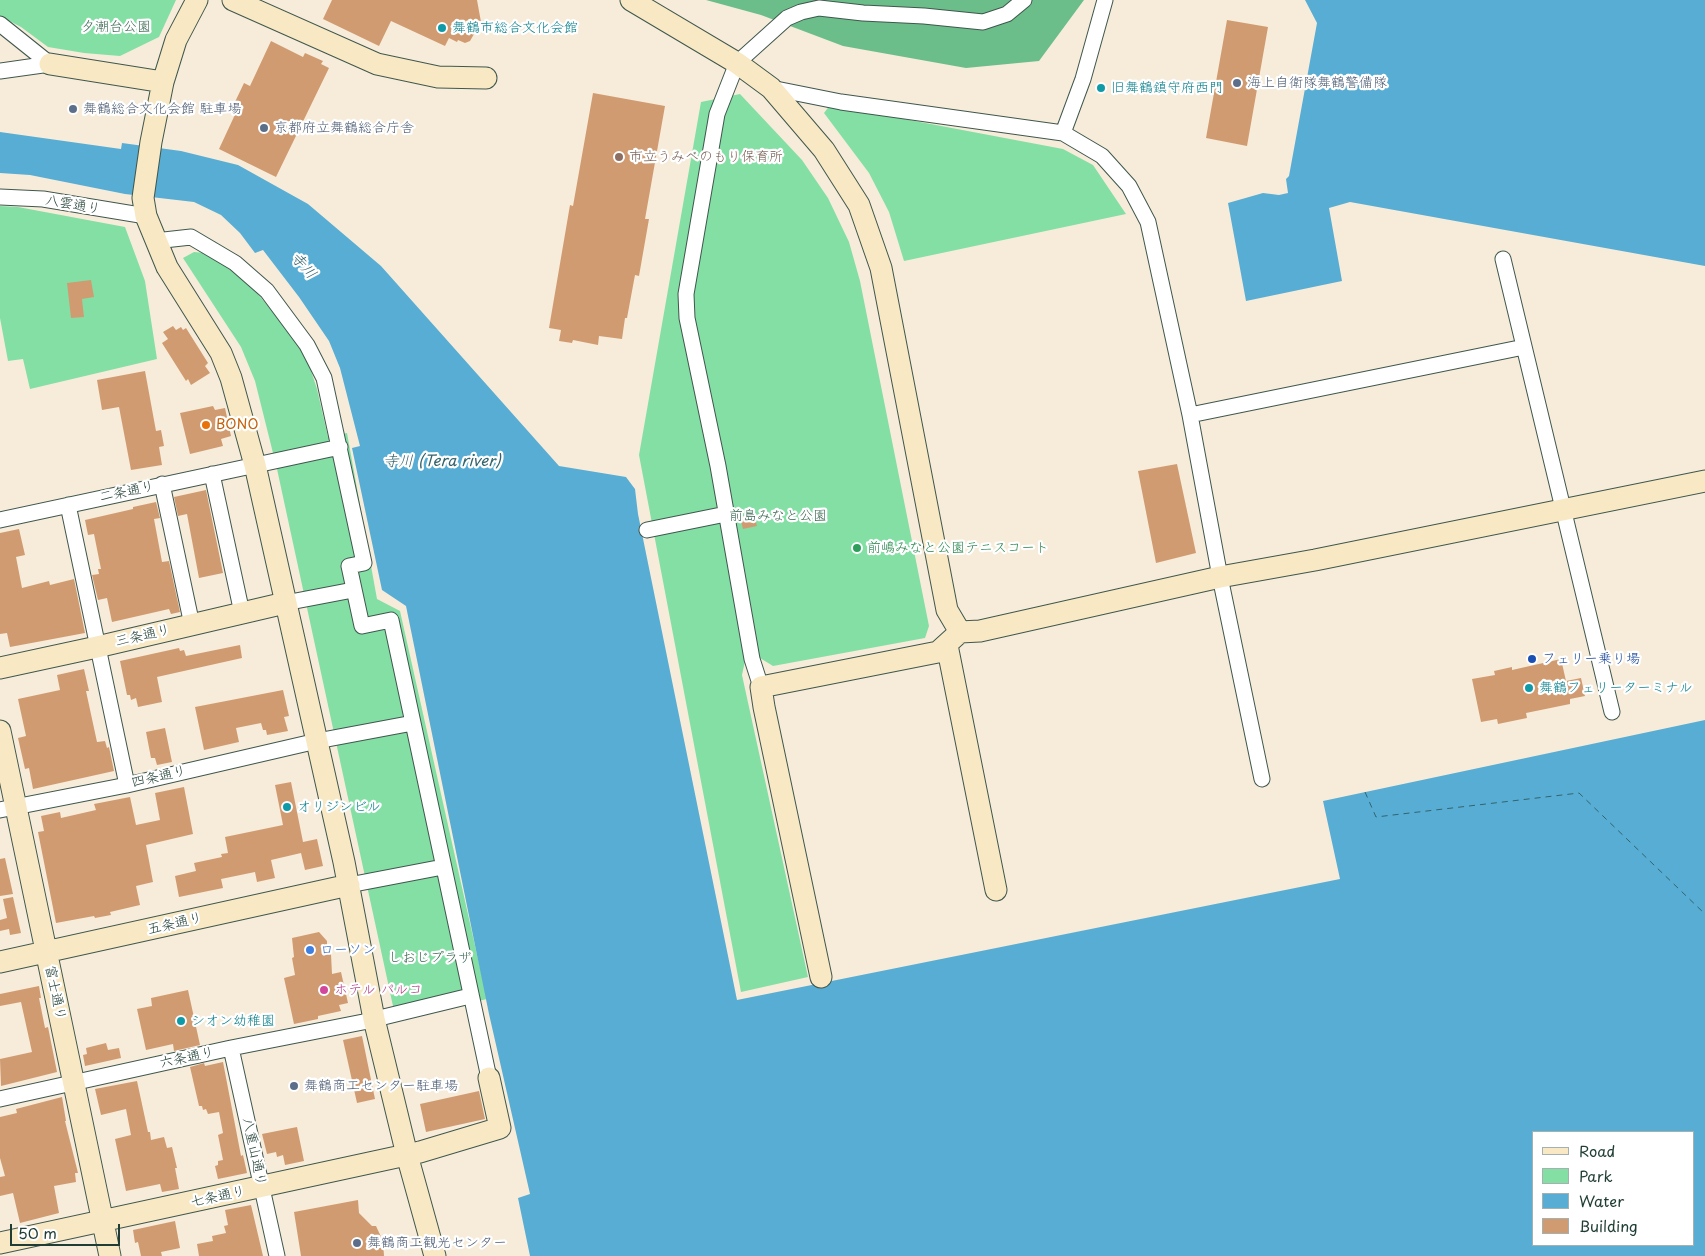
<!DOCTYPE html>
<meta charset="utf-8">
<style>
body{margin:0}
#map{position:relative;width:1705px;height:1256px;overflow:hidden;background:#f7ecda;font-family:"Playpen Sans",sans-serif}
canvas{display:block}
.legend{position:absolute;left:1532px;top:1131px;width:162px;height:115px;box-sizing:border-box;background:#fff;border:1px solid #a5b1ae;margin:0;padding:6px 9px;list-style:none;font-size:15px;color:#1f3d34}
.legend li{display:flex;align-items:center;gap:10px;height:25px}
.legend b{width:25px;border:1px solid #a5b1ae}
.scale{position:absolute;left:10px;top:1224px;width:110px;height:22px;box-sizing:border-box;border:2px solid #1f3d34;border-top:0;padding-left:6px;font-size:15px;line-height:18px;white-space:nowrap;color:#1f3d34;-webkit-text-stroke:4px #fff;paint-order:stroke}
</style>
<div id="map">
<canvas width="1705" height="1256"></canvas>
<ul class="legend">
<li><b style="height:6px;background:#f8e8c3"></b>Road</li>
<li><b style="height:14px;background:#84dfa5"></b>Park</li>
<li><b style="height:14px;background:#58add4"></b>Water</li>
<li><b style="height:14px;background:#d19b71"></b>Building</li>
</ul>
<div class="scale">50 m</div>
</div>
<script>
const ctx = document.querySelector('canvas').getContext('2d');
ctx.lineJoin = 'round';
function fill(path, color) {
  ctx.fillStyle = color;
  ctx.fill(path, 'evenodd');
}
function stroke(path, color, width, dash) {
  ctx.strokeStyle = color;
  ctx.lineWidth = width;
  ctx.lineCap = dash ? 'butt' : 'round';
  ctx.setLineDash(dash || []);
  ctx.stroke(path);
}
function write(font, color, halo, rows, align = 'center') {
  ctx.font = font + ' "Playpen Sans","Klee One",sans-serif';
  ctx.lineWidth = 4.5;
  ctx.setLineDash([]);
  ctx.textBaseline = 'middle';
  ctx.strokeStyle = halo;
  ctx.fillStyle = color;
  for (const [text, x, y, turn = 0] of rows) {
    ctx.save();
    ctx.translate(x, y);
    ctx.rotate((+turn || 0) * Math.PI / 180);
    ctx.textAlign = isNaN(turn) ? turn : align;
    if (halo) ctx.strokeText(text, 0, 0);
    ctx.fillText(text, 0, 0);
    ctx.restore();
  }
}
const green = new Path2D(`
 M0 0H176L159 37 120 56 84 53 48 47 21 27 0 16Z
 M740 94 802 160 828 198 849 242 860 281 929 626 925 638 773 666 760 658 745 661 742 675 808 977 741 992 639 455 701 102Z
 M830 105 1063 149 1093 165 1126 214 904 261 889 212 869 173 824 113Z
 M0 206 18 207 125 227 145 281 157 359 30 389 23 359 8 361 0 318Z
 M194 252 205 253 237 269 304 349 317 389 328 437 347 433 377 599 400 611 487 999 396 1020 277 469 255 381 241 347 183 258Z`);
const forest = new Path2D(`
 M706 0H1084L1039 61 966 68 843 46 761 15Z`);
const water = new Path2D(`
 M1305 0H1705V266L1350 202 1329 208 1342 281 1246 301 1228 203 1263 193 1279 195 1288 193 1286 179 1289 176 1317 23Z
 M0 132 121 149 122 143 181 151 238 165 308 204 381 266 559 466 626 477 635 489 638 514 737 1000 1340 879 1323 801 1705 720V1256H530L518 1198 530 1194 489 1014 406 606 382 590 352 448 360 446 340 368 329 341 299 297 263 250 255 253 240 233 221 215 194 202 125 194 30 175 0 173ZM1534 1132H1694V1245H1534Z`);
const ferry = new Path2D(`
 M1365 792 1376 817 1579 793 1705 914`);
const building = new Path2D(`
 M332 0H477L481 22 470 41 465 43 458 40 457 42 449 38 445 46 391 21 379 46 323 19Z
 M1227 20 1268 27 1247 146 1206 138Z
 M271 41 303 57 305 53 323 61 321 64 329 68 276 177 219 149 239 106 234 104 244 83 250 86Z
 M593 93 665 106 645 219H649L639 276 635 275 627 318H625L622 339 599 336 598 345 573 340 572 343 559 341 561 330 549 328 570 205 573 206Z
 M91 280 94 297 82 299 84 317 71 318 67 283Z
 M173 326 176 330 181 327 183 330 186 328 208 363 205 366 210 373 191 385 188 379 186 381 162 343 168 339 163 332Z
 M145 371 156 431 161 430 164 446 159 447 162 465 131 470 119 407 102 410 97 380Z
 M213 406 215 410 225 408 231 436 221 439 223 446 190 454 180 413Z
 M1177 464 1196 553 1156 563 1138 471Z
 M206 490 223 573 199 578 187 514 178 516 174 497Z
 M156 502 160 518 154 519 162 562 169 561 180 612 171 614 169 609 112 622 107 598 98 600 92 575 99 574 98 569H101L94 534 88 535 85 520 133 509V507Z
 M754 514 757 526 743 529 740 517Z
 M19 529 25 555 16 557 22 588 49 581 50 585 74 579 85 633 10 647 7 633 0 634V533Z
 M240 645 242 658 157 677 162 702 138 707 136 698 131 700 130 695H127L120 661 179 648 180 651 184 650 186 656Z
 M1561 659 1566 681 1581 678 1585 696 1570 699V704L1526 713 1527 718 1498 724 1497 719 1481 722 1472 679 1495 675 1494 671 1512 667V670Z
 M84 669 89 691H86L97 742 105 741 107 748 109 747 114 771 33 789 29 768 25 769 18 738 26 736 18 699 60 690 57 675Z
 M283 690 289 716 284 717 288 731 267 735 266 730H263L261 723 236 728 239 742 204 750 195 707Z
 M165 728 172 762 157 765 155 758H151L146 732Z
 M291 782 303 842 317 839 323 866 305 870 301 853 271 860 275 878 257 882 255 872 221 879 223 888 179 897 175 876 196 871 194 863 222 857 221 854 228 853 225 837 283 825 275 785Z
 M184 787 193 834 146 845 153 882 136 886 140 905 110 912 111 915 95 918 94 916 56 923 38 832 44 831 41 816 60 812 61 818 96 810 94 804 130 797 136 825 160 820 155 793Z
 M5 858 13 894 0 896V859Z
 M13 897 21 933 10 935 9 929 0 931V920L7 918 3 899Z
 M319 932 327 941V954H331L332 974 341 972 348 1003 339 1005 341 1011 318 1016V1019L294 1024 284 978 295 975 292 958 294 957 292 938Z
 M39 986 41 998H39L45 1028 48 1027 57 1072 1 1086 0 1059 32 1052 21 1002 0 1006V994Z
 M188 990 200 1045 174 1051 173 1044 146 1050 137 1009 152 1006 151 998Z
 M362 1036 375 1099 357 1103 343 1040Z
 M106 1043 108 1050 119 1048 121 1058 85 1066 83 1055 87 1054 86 1048Z
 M223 1062 241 1156 243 1155 247 1173 218 1179 215 1166 218 1165V1161L223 1160 218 1135 223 1133 219 1112 208 1114 206 1109 203 1110 202 1106H199L190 1067 204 1063 205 1066Z
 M137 1081 148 1132H150L151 1140 164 1137 167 1148 172 1147 177 1168H175L179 1189 162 1192 160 1184 126 1191 115 1139 131 1135 126 1109 101 1115 95 1089Z
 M479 1091 485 1119 426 1132 420 1104Z
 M62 1097 66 1121H65L78 1173H75L76 1182 54 1186 59 1213 20 1223 13 1193 0 1196V1177L5 1176 0 1158V1117L17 1113 16 1109Z
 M297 1127 304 1161 285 1165 283 1155 277 1157 276 1152 267 1154 262 1134Z
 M358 1200 359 1213 372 1226H376L383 1241 384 1256H301L294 1212Z
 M251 1205 263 1256H199L197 1244 213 1241 212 1236 226 1233 224 1226 228 1225 225 1210Z
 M175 1221 180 1248 161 1252 162 1256H141L138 1242 135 1243 133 1230Z`);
const street = new Path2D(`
 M0 24 50 64
 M0 71 50 64
 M771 88 841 102 1063 133 1102 156 1129 186 1148 222 1190 415 1220 577 1262 779
 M1063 133 1083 79 1105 0
 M0 197 43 199 146 216
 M155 241 191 237 235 263 267 291 307 345 324 378 364 563 349 566 362 626 391 620 489 1078
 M1503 259 1612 712
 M1190 415 1524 347
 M212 474 242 613
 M162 484 192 625
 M68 505 127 785
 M0 520 340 447
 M647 530 726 514
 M285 603 353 590
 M761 687 752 659 718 466 687 318 686 294 717 114 737 63 787 18 801 12 819 8 863 13 924 16 983 22 1007 14 1024 0
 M0 810 127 785 317 741 413 723
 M349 885 443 867
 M231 1048 277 1256
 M0 1099 231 1048 363 1022 470 996`);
const secondary = new Path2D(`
 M197 0 176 40 163 82 151 142 143 198 146 216 167 267 221 353 231 378 255 465 344 862 374 1019 407 1155 435 1256
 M233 0 377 64 438 77 486 78
 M631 0 737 63 771 88 824 150 859 205 881 268 947 610 960 632
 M50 64 163 82
 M947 645 996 890
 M0 668 97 647 285 603
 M0 731 110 1256
 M0 962 349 885
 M821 977 764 707 761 687 938 652 960 632 980 631 1220 577 1315 560 1705 481
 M0 1243 420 1152 500 1128 489 1078`);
const markers = [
 [442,28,5,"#0f9aa8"],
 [1237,83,5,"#5c6f8a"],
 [1101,88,5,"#0f9aa8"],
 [73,109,5,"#5c6f8a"],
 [264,128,5,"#5c6f8a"],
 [619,157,5,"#8d6e63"],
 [206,425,5,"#e8710a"],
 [857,548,5,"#2e9e5b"],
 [1532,659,5,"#1a4fb4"],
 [1529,688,5,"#0f9aa8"],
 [287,807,5,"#0f9aa8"],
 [310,950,5,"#3f7fe0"],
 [324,990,5,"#d1479c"],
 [181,1021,5,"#0f9aa8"],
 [294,1086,5,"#5c6f8a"],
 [357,1243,5,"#5c6f8a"]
];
const parkNames = [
 ["夕潮台公園",116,27],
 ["前島みなと公園",778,516],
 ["しおじプラザ",430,958]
];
const cultureNames = [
 ["舞鶴市総合文化会館",452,28],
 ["旧舞鶴鎮守府西門",1111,88],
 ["舞鶴フェリーターミナル",1539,688],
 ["オリジンビル",297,807],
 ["シオン幼稚園",191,1021]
];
const serviceNames = [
 ["海上自衛隊舞鶴警備隊",1247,83],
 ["舞鶴総合文化会館 駐車場",83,109],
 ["京都府立舞鶴総合庁舎",274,128],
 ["舞鶴商工センター駐車場",304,1086],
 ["舞鶴商工観光センター",367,1243]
];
const educationNames = [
 ["市立うみべのもり保育所",629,157]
];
const streetNames = [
 ["八雲通り",73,205,10],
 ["二条通り",127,492,-12],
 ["三条通り",143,636,-13],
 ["四条通り",159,777,-13],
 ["五条通り",175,924,-13],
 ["富士通り",55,993,78],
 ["六条通り",187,1058,-12],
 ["八重山通り",254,1152,78],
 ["七条通り",218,1197,-12]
];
const foodNames = [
 ["BONO",216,425]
];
const leisureNames = [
 ["前嶋みなと公園テニスコート",867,548]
];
const transitNames = [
 ["フェリー乗り場",1542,659]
];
const shopNames = [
 ["ローソン",320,950]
];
const hotelNames = [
 ["ホテル パルコ",334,990]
];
const waterNames = [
 ["寺川",303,266,48],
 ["寺川 (Tera river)",442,462]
];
fill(green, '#84dfa5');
fill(forest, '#6bbe8a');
fill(water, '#58add4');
stroke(ferry, '#33646c', 1, [6, 5]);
fill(building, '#d19b71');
stroke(street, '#3f574d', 17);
stroke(secondary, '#3f574d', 23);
stroke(street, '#fff', 15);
stroke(secondary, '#f8e8c3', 21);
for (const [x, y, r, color] of markers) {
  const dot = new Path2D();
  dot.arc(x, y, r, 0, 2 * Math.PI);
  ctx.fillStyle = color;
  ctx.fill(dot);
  stroke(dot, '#fff', 2);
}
write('14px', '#386650', '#fff', parkNames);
write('14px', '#0d838f', '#fff', cultureNames, 'left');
write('14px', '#4e5e75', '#fff', serviceNames, 'left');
write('14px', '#785e54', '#fff', educationNames, 'left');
write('14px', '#1f3d34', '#fff', streetNames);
write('14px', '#c56008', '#fff', foodNames, 'left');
write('14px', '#27864d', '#fff', leisureNames, 'left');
write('14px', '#164399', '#fff', transitNames, 'left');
write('14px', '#366cbe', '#fff', shopNames, 'left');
write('14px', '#b23c85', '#fff', hotelNames, 'left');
write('italic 15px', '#33646c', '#fff', waterNames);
</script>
